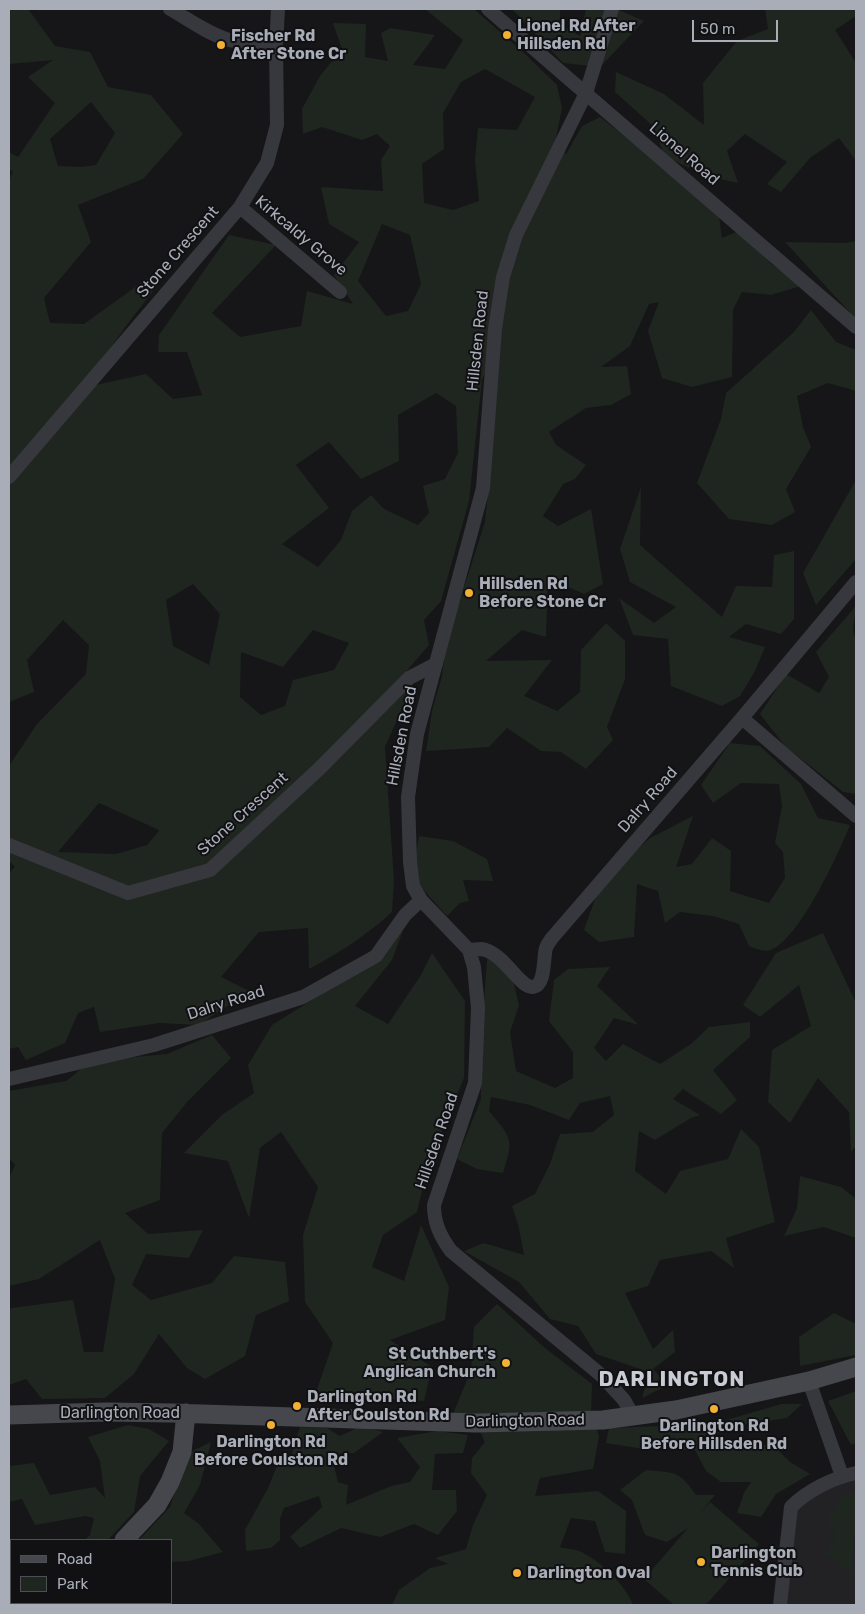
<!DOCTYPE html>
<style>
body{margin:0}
#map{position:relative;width:865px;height:1614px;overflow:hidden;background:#161618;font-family:Rubik,sans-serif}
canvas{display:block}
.frame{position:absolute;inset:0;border:10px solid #a8adb8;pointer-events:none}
.legend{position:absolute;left:10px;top:1539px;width:162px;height:65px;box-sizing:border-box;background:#111113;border:1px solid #4d4f55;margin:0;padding:6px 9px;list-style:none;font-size:15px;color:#a8adb8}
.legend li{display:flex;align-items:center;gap:10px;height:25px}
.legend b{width:25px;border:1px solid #4d4f55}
.scale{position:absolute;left:692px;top:20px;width:86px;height:22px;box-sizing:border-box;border:2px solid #a8adb8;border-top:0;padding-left:6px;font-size:15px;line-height:18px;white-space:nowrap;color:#a8adb8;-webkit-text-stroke:4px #111113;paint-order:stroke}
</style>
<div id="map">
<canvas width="865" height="1614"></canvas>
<div class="frame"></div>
<ul class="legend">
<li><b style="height:6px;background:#45474d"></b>Road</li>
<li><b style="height:14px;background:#1e261f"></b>Park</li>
</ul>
<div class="scale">50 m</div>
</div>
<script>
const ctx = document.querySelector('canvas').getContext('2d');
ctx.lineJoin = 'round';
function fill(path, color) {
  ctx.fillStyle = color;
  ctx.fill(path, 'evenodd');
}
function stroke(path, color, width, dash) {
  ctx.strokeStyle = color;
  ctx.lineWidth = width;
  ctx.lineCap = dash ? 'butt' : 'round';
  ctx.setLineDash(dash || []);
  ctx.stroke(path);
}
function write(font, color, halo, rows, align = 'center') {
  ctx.font = font + ' Rubik,sans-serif';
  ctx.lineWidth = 4;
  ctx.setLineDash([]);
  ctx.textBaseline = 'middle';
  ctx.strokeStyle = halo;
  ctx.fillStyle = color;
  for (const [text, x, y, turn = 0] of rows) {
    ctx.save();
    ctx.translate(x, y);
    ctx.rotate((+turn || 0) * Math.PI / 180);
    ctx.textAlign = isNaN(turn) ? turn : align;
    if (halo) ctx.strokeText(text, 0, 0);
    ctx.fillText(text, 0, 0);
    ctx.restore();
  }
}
const built = new Path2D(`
 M856 1476V1605H782L791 1503Z`);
const green = new Path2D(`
 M9 9H28L55 46 90 52 108 87 151 95 183 134 143 179 78 205 91 242 44 298 50 323 84 324 152 275 160 282 126 326 82 388 146 374 173 399 202 395 187 352H158L159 335 229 235 276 245 212 313 240 337 301 326 307 291 353 304 334 275 359 242 329 224 321 187 383 191 381 160 390 146 377 134 362 140 322 127 303 134 302 109 320 76 342 49 333 23 366 24 365 57 388 61 381 33 390 28 435 35 413 65 445 69 463 40 425 9H474L524 53 557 85 562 108 555 143 566 154 582 126 600 117 718 209 722 238 741 230 770 263 801 286 771 295 742 292 733 310 732 377 692 387 662 378 648 331 659 302 649 304 630 346 601 367 627 366 631 394 611 405 586 408 549 432 556 445 586 465 575 479 563 484 543 516 558 526 591 509 603 584 584 594 548 578 546 637 522 630 486 661 552 660 524 696 557 711 580 692 581 650 606 623 625 641V679L607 727 613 740 586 769 561 752 541 751 507 728 489 747 426 751 432 711 442 676 446 643 485 522 491 462 496 354 482 379 469 501 441 601 424 620 429 645 403 675 410 690 385 747 394 881 392 912C367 935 339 953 309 969L308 928 259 932 221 977 249 991 199 1025 159 1023 100 1032 94 1007 78 1013 65 1043 26 1060 18 1047 9 1049V873L15 867 9 861V766L37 724 86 674 89 645 63 620 27 660 34 692 9 702V181L13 171 9 170V152L18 157 55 103 28 77 53 60 9 64ZM485 69 535 97 517 130 478 128 475 160 479 201 453 210 424 203 422 164 444 149 443 113 461 82ZM91 102 115 133 96 165 81 167 58 166 50 139ZM382 224 410 235 421 284 408 311 386 316 358 281ZM436 393 456 406 458 453 445 479 423 486 429 513 418 525 384 509 371 495 352 511 341 540 318 567 282 544 329 508 296 465 329 442 361 479 399 461 398 415ZM193 584 220 614 209 665 173 646 166 600ZM313 630 349 643 334 670 293 680 285 706 261 715 240 697 241 652 283 667ZM99 803 159 830V831L147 845 116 854 58 852Z
 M512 9H560V24L580 36 586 9H617L644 21 600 67 563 63Z
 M765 9H856V16L835 30 856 63V161L839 138 810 158 781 192 767 184 787 162 745 134 727 151 738 183 707 176 664 156 654 127 615 92 616 72 664 94 704 125 703 83 737 41 768 29Z
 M856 241V319L785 242 845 243Z
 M811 310 836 342 856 350V391L828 383 797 396 803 427 811 447 786 489 795 512 772 525 729 519 697 483 721 419 726 393 794 332Z
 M856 480V559L816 605 803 573Z
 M641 487 640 545 722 617 736 586 772 587 774 555 794 551V619L781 634 746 624 729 637 765 647 755 671 740 696 722 706 671 686 668 639 633 635 619 598 654 623 676 607 630 582 620 549Z
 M856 606C856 620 850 626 856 640V794L843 792 785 746 760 714 786 674 819 693 829 677 816 652Z
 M730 743 760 746 801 784 818 818 850 825C839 852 797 946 767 951 762 951 754 948 749 946L739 924 713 916 680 912 665 923 658 891 637 884 634 937 599 942 584 930 601 882 650 838 693 816 676 867 692 864 712 838 731 851 730 891 769 903 785 878 783 852 775 843 782 806 779 784 741 783 713 803 701 785Z
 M419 836 453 841 487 859 493 881 463 880 469 901 460 903 447 916 412 877Z
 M405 925 392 960 355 1006 388 1024 421 975 432 953 465 1001 464 1078 429 1162 417 1212 383 1235 372 1267 404 1281 421 1225 449 1287 445 1320 390 1340 432 1367 424 1401 315 1395 333 1343 305 1302 303 1235 318 1187 281 1132 260 1148 249 1218 228 1161 184 1153 222 1115 254 1093 248 1065 272 1025 328 990Z
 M823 933 856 1003V1146L851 1152 849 1112 818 1078 790 1123 768 1102 772 1050 811 1026 799 985 760 1017 743 1005 776 953Z
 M488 949 507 955 519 1005 510 1032 516 1071 555 1088 573 1078V1052L549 1021 554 980 568 969 610 967 597 986 639 1025 614 1018 594 1048 606 1061 623 1044 660 1064 691 1044 709 1027 750 1022V1037L713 1070 737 1100 721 1114 683 1089 673 1099 700 1115 691 1118 655 1140 639 1131 635 1171 666 1194 680 1171 728 1159 741 1129 759 1147 775 1222 726 1238 734 1268 711 1251 660 1260 648 1286 625 1293 653 1349 673 1330 675 1352 653 1369 668 1385 642 1398 649 1372 596 1354 578 1326 550 1319 519 1282 464 1251 484 1243 524 1255 518 1224 512 1206 535 1194 550 1164 560 1134 593 1132 614 1115 610 1096 580 1103 569 1120 530 1105 491 1097 489 1111C512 1139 514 1138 503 1173L477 1169 457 1159 481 1099V1038Z
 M212 1035 231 1058 188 1101 162 1133 160 1200 125 1213 148 1234 203 1230 189 1258 146 1254 132 1285 151 1300 212 1283 234 1256 285 1262 289 1301 256 1315 245 1356 205 1379 187 1368 159 1334 134 1374 105 1398 42 1399 26 1379 9 1385V1313L11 1308 73 1300 84 1352H103L115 1279 100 1240 39 1279 9 1286V1178L15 1165 9 1158V1091L66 1081 91 1061 167 1054Z
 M800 1176 841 1187 856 1199V1238L824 1227 784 1236 797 1208Z
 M497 1304 545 1348 592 1384 591 1413 599 1436 593 1469 540 1478 535 1496 598 1491 626 1511 625 1554 605 1552 595 1521 571 1518 560 1547C566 1549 573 1549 579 1551 600 1560 625 1584 633 1605H392L399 1590 430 1568 448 1564 435 1558 466 1549 473 1525 487 1495 471 1473 472 1458 485 1442 475 1421 453 1414 471 1370 474 1327Z
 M834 1313 856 1324V1355L800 1366 799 1337Z
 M856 1391V1443L851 1445 828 1401Z
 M781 1404H802L787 1418 732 1426 707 1440 723 1450 772 1444 790 1462 810 1474 776 1494 761 1517 737 1513 744 1493 751 1482H721L706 1471 695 1450 644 1449 606 1443 609 1428 713 1424Z
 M128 1425 149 1429 169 1441 140 1476 134 1512 108 1540H85L90 1535 94 1518 85 1516 35 1525 22 1499 9 1502V1466L34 1463 50 1495 95 1487 105 1498 100 1461 88 1437Z
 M361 1426 383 1432 354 1453 331 1454 338 1482 348 1485 346 1505 391 1486 410 1482 420 1467 397 1438 437 1431 468 1435 463 1453 435 1454 432 1490H456L457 1511 438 1535 414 1524 380 1537 341 1528 300 1548 290 1537 322 1507 319 1496 284 1508 280 1519V1540L271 1548 246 1551 245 1530 268 1488 277 1466 291 1456 300 1427 327 1428 340 1436Z
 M211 1442 200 1485 184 1513 198 1523 223 1552 189 1561 171 1562V1540H139L170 1507 188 1453Z
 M646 1470C675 1473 679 1470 696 1495H715L699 1514 710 1502 759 1544 706 1605H674L644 1579 688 1528 667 1542 645 1535 632 1500 620 1490Z
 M856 1491V1535L854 1536 851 1574 825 1553 836 1536 826 1519 845 1495Z`);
const street = new Path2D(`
 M170 9C188 19 208 34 229 40 245 44 260 44 276 44
 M488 9 856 327
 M612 9 586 93 516 235 503 277 495 329 483 488 417 734 408 797 410 862 413 886 421 900 469 950 474 967 478 1008 475 1083 434 1205C434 1223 440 1236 451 1251L601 1375 624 1400 633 1416
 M240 207 340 292
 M9 477 240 207 267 163 277 125 276 44 278 9
 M742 718 856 816
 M9 845 128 893 210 870 320 768 409 678 436 664
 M469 950C473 950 477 949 481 949 504 952 519 988 533 987 546 985 543 957 546 948 547 945 550 941 552 938L742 718 856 582
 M9 1079 154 1045 303 997 376 956 405 915 421 900
 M809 1381 842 1476
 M780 1605 791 1507C808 1490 833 1478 856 1473`);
const secondary = new Path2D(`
 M9 1415 106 1412 172 1413 476 1423 603 1420 676 1410 809 1381 856 1367
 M124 1540 157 1505 170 1482 182 1452 186 1413
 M56 1605 59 1603`);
const markers = [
 [507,35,5,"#f2b134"],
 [221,45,5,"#f2b134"],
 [469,593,5,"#f2b134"],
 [506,1363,5,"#f2b134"],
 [297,1406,5,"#f2b134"],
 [714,1409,5,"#f2b134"],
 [271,1425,5,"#f2b134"],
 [701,1562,5,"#f2b134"],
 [517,1573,5,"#f2b134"]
];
const poiNames = [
 ["Lionel Rd After",517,26],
 ["Hillsden Rd",517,44],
 ["Fischer Rd",231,36],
 ["After Stone Cr",231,54],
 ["Hillsden Rd",479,584],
 ["Before Stone Cr",479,602],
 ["St Cuthbert's",496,1354,"right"],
 ["Anglican Church",496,1372,"right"],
 ["Darlington Rd",307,1397],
 ["After Coulston Rd",307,1415],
 ["Darlington Rd",714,1426,"center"],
 ["Before Hillsden Rd",714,1444,"center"],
 ["Darlington Rd",271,1442,"center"],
 ["Before Coulston Rd",271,1460,"center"],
 ["Darlington",711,1553],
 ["Tennis Club",711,1571],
 ["Darlington Oval",527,1573]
];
const streetNames = [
 ["Lionel Road",684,154,41],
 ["Kirkcaldy Grove",301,236,40],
 ["Stone Crescent",178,252,-49],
 ["Hillsden Road",478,341,-84],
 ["Hillsden Road",402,736,-79],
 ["Dalry Road",648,800,-49],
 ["Stone Crescent",243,814,-42],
 ["Dalry Road",226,1003,-18],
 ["Hillsden Road",437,1141,-71],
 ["Darlington Road",120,1413],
 ["Darlington Road",525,1421,-1]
];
const districtNames = [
 ["DARLINGTON",672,1380]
];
fill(built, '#222225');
fill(green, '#1e261f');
stroke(street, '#37383d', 14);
stroke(secondary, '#45474d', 19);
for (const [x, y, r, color] of markers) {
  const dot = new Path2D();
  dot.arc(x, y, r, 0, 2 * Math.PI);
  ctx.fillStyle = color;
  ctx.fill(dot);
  stroke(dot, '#111113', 2);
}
write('bold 16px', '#a8adb8', '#111113', poiNames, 'left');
write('16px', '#a8adb8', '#111113', streetNames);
ctx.letterSpacing = '1px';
write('bold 21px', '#c9ccd4', '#111113', districtNames);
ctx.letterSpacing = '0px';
</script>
